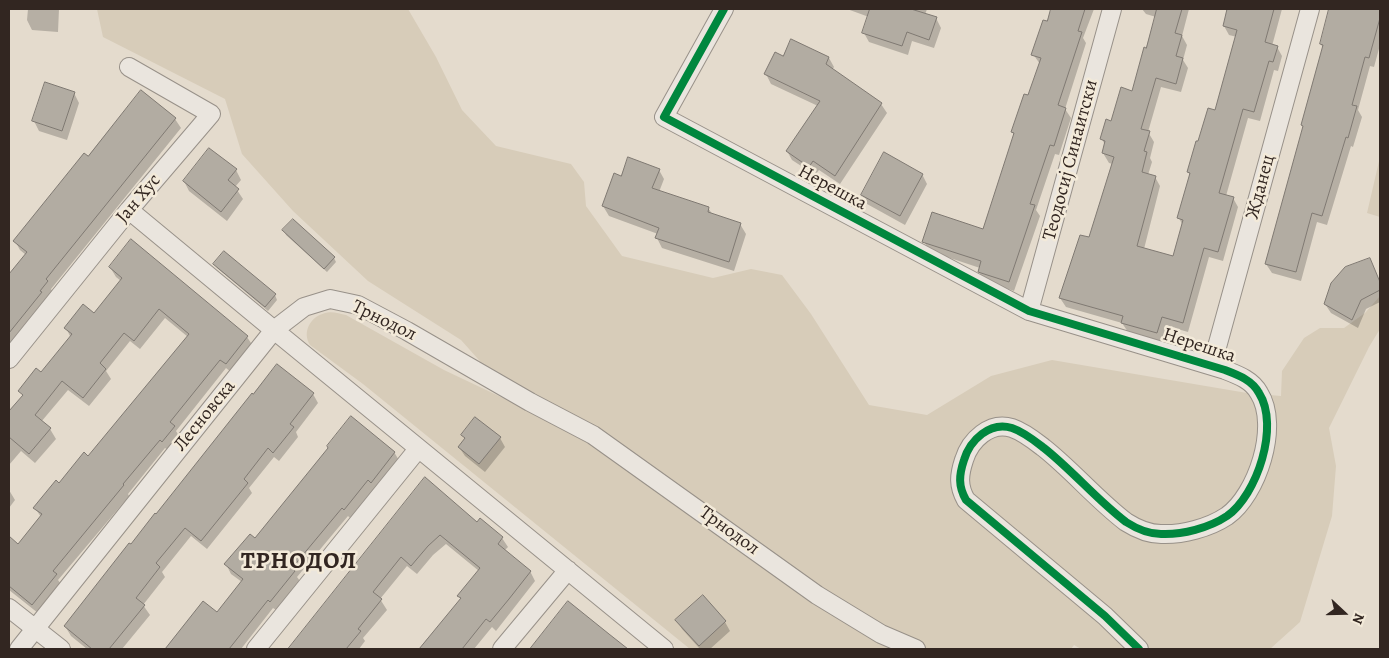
<!DOCTYPE html>
<meta charset="utf-8">
<style>
body{margin:0}
#map{position:relative;width:1389px;height:658px;overflow:hidden;background:#e4dbcd;font-family:Alegreya,serif}
canvas{display:block}
.frame{position:absolute;inset:0;border:10px solid #322621;pointer-events:none}
.north{position:absolute;left:1319px;top:588px;width:50px;height:50px;-webkit-text-stroke:4px #f3ead9;paint-order:stroke;rotate:111deg;font-size:14px;font-weight:700;line-height:20px;text-align:center;color:#322621}
.north::after{content:'';display:block;margin:auto;width:18px;height:22px;background:#322621;clip-path:polygon(50% 0,100% 100%,50% 72%,0 100%)}
</style>
<div id="map">
<canvas width="1389" height="658"></canvas>
<div class="frame"></div>
<div class="north">N</div>
</div>
<script>
const ctx = document.querySelector('canvas').getContext('2d');
ctx.lineJoin = 'round';
function fill(path, color) {
  ctx.fillStyle = color;
  ctx.fill(path, 'evenodd');
}
function stroke(path, color, width, dash) {
  ctx.strokeStyle = color;
  ctx.lineWidth = width;
  ctx.lineCap = dash ? 'butt' : 'round';
  ctx.setLineDash(dash || []);
  ctx.stroke(path);
}
function write(font, color, halo, rows, align = 'center') {
  ctx.font = font + ' Alegreya,serif';
  ctx.lineWidth = 5;
  ctx.setLineDash([]);
  ctx.textBaseline = 'middle';
  ctx.strokeStyle = halo;
  ctx.fillStyle = color;
  for (const [text, x, y, turn = 0] of rows) {
    ctx.save();
    ctx.translate(x, y);
    ctx.rotate((+turn || 0) * Math.PI / 180);
    ctx.textAlign = isNaN(turn) ? turn : align;
    if (halo) ctx.strokeText(text, 0, 0);
    ctx.fillText(text, 0, 0);
    ctx.restore();
  }
}
const green = new Path2D(`
 M97 9H408L436 57 462 110 496 146 571 164 584 182 586 206 622 256 713 278 751 269 782 275 811 314 869 405 927 415 991 376 1052 360 1247 393 1281 396 1282 371 1304 338 1320 328H1344L1365 313 1380 296V329L1369 347 1329 428 1336 466 1332 516 1300 622 1270 649H1081L1074 645 1071 649H690L363 384 310 345C302 332 310 317 325 313 332 311 340 314 346 315L444 370 520 406 461 340 368 281 293 211 242 154 225 99 103 37Z
 M1380 157V217L1367 213Z`);
const shadow = new Path2D(`
 M28 9H59L58 32 32 30 27 20Z
 M847 9H927L925 15 936 18 941 28 934 48 912 41 908 55 869 42 864 33 869 17Z
 M1053 9H1094L1083 38 1086 43 1065 109 1071 118 1059 155 1055 154 1036 210 1040 216 1014 291 985 281 979 272 980 268 929 251 924 241 984 231 1015 136 1012 132 1029 97 1040 64 1033 54Z
 M1142 9H1189L1182 36 1187 45 1183 60 1188 68 1181 92 1161 87 1148 132 1154 142 1150 158 1152 162 1148 175 1155 177 1160 186 1144 249 1174 257 1183 226 1179 218 1190 176 1188 171 1199 143 1216 112 1237 37 1229 35 1224 26 1228 9H1282L1272 46 1277 47 1282 56 1278 71 1274 70 1260 121 1248 118 1226 196 1233 198 1238 207 1223 261 1209 257 1188 332 1167 326 1162 342 1128 332 1122 323 1066 307 1060 298 1090 239 1113 164 1109 163 1103 153 1105 145 1102 139 1133 92 1147 49 1156 17 1146 14Z
 M1331 9H1380V45L1374 67 1370 66 1358 110 1362 117 1353 147 1351 146 1327 225 1317 222 1301 281 1272 273 1266 264 1304 128 1302 125 1323 49 1321 44Z
 M784 58H829L834 67 832 70 881 104 887 113 840 184 819 170 815 175 792 160 787 151 818 106 771 84 766 74Z
 M74 93 79 103 67 140 39 131 34 121Z
 M175 119 181 128 51 289 52 291 9 350V277L26 255 20 250 15 241 89 158Z
 M236 170 241 180 235 187 243 199 227 221 189 191 184 181Z
 M659 170 664 179 659 192 708 208 713 215 740 224 746 234 734 271 662 248 657 238 658 234 609 216 603 206 622 177Z
 M922 174 927 184 905 225 867 204 862 195Z
 M284 230 334 258 336 262 327 272 286 235Z
 M131 241 247 337 253 346 231 372 226 368 176 431 179 436 168 450 165 448 128 494 129 496 58 580 61 584 38 613 9 590V538L18 545 41 517 35 508 88 458 188 337 165 318 140 349 130 341 106 371 111 379 89 406 68 390 41 422 50 429 56 439 35 463 21 451 9 465V413L23 396 20 391 41 374 71 338 66 328 94 315 121 281 116 277 110 267Z
 M224 252 275 295 277 300 268 311 217 268 215 264Z
 M1369 260 1380 282V302L1366 309 1358 328 1331 313 1325 304Z
 M313 394 318 403 296 432 298 437 279 461 274 457 249 488 252 493 207 549 191 536 162 572 165 577 143 605 150 615 122 649H87L71 636 65 626 131 546Z
 M463 435 500 438 505 447 485 472 465 456 459 447 465 439Z
 M394 452 400 462 376 491 374 489 350 518 348 516 297 577 300 581 276 610 273 608 241 649H165L203 602 217 613 242 582 231 574 226 564 255 540Z
 M425 479 477 524 502 538 508 547 504 551 530 571 535 581 496 631 492 627 474 649H419L428 638 429 639 461 600 459 596 479 571 446 544 433 555 417 574 407 566 380 599 387 610 363 638 365 641 359 649H289Z
 M9 490 15 500 9 508Z
 M568 602 626 649H530Z
 M677 620 725 622 730 631 710 649H700L682 629Z`);
const building = new Path2D(`
 M870 9H911L937 17 929 40 907 32 902 46 862 33Z
 M1051 9H1085L1078 31 1082 32 1058 105 1066 108 1054 146 1050 145 1030 204 1035 205 1009 282 978 272 981 261 922 242 932 212 983 229 1014 133 1011 132 1024 94 1028 95 1041 58 1031 55 1043 20 1047 21Z
 M1157 9H1182L1175 33 1182 35 1176 56 1183 58 1176 84 1156 78 1141 129 1150 131 1144 151 1147 152 1142 172 1156 176 1137 246 1173 256 1183 220 1177 218 1190 173 1187 172 1196 141H1198L1208 108 1215 110 1237 30 1223 26 1227 9H1274L1265 42 1278 46 1273 62 1269 61 1254 112 1243 109 1219 193 1234 197 1218 252 1204 248 1183 323 1162 317 1157 333 1121 323 1123 316 1059 298 1080 235 1089 237 1114 157 1102 153 1105 141 1100 139 1106 119 1111 121 1121 87 1132 91 1144 47 1146 48Z
 M1329 9H1380V18L1369 58 1365 57 1352 105 1357 106 1348 138 1346 137 1322 216 1312 213 1296 272 1265 264 1303 126 1301 125 1323 45 1320 44Z
 M791 39 829 57 826 64 882 103 835 176 813 161 809 167 786 151 820 101 764 74 775 52 783 56Z
 M45 82 75 92 62 131 32 121Z
 M141 90 176 118 46 279 48 281 40 291 42 292 9 333V274L27 252 13 241 84 153 88 156Z
 M209 148 237 169 228 180 239 189 221 212 183 181Z
 M884 152 923 174 900 216 861 195Z
 M628 157 660 169 652 188 709 207 708 212 741 223 729 262 655 238 659 228 602 206 614 173 621 176Z
 M293 219 335 257 324 269 282 230Z
 M131 239 248 336 226 364 220 360 170 422 175 426 162 442 160 440 123 484 124 485 53 571 57 574 32 605 9 586V536L18 544 42 514 33 508 56 480 59 483 84 452 88 456 189 334 159 309 134 341 124 333 100 363 106 369 83 398 62 381 35 415 51 428 29 454 9 437V411L23 395 18 391 36 368 41 372 72 334 64 328 83 304 94 313 122 278 109 267Z
 M224 251 276 294 265 307 213 264Z
 M1370 258 1380 282V290L1361 300 1352 320 1324 304 1331 283 1345 267Z
 M277 364 314 393 290 424 294 427 273 453 268 448 244 479 248 483 201 541 185 528 156 563 160 567 136 598 145 605 109 649H92L64 626 129 543 131 544 155 513 156 514 252 393 253 394Z
 M351 416 395 452 371 483 368 480 344 510 342 508 292 568 295 571 270 602 268 600 229 649H165L203 601 217 612 243 579 224 564 250 534 255 538 328 448 327 446Z
 M475 417 501 437 479 464 458 447 465 438 461 435Z
 M425 477 477 522 480 518 503 537 498 544 531 571 509 599 490 622 486 619 462 649H419L461 598 457 596 480 568 440 535 428 546 411 566 401 557 373 592 382 599 358 629 361 631 346 649H288Z
 M703 595 726 621 699 646 675 620Z
 M568 601 609 634 628 649H530Z`);
const minor = new Path2D(`
 M724 9 664 117 1029 311 1225 370C1238 375 1252 380 1259 393 1280 426 1257 495 1227 516 1209 528 1182 535 1161 534 1148 534 1137 529 1126 522 1097 500 1073 471 1044 448 1035 441 1024 432 1012 428 990 421 970 440 964 460 959 475 958 486 966 500L1105 616 1139 649
 M1029 311 1112 9
 M9 359 129 210 211 114 129 67
 M1212 365 1310 9
 M9 608 61 649
 M19 649 274 330 129 210
 M256 649 418 449
 M502 649 568 570
 M664 649 274 330 304 307 330 299 358 305 407 331 530 402 593 435 817 595 881 634 916 649`);
const cycleway = new Path2D(`
 M724 9 664 117 1029 311 1225 370C1238 375 1252 380 1259 393 1280 426 1257 495 1227 516 1209 528 1182 535 1161 534 1148 534 1137 529 1126 522 1097 500 1073 471 1044 448 1035 441 1024 432 1012 428 990 421 970 440 964 460 959 475 958 486 966 500L1105 616 1139 649`);
const streetNames = [
 ["Теодосиј Синаитски",1071,160,-75],
 ["Жданец",1261,187,-75],
 ["Нерешка",832,188,28],
 ["Јан Хус",139,199,-50],
 ["Трнодол",384,321,26],
 ["Нерешка",1199,346,18],
 ["Лесновска",205,416,-51],
 ["Трнодол",729,531,36]
];
const districtNames = [
 ["ТРНОДОЛ",299,562]
];
fill(green, '#d7ccb9');
fill(shadow, '#0003');
fill(building, '#b2aca2');
stroke(building, '#7f7972', 1);
stroke(minor, '#989189', 20);
stroke(minor, '#eae5de', 18);
stroke(cycleway, '#00873e', 8);
write('19px', '#322621', '#f3ead9', streetNames);
ctx.letterSpacing = '1px';
write('bold 24px', '#322621', '#f3ead9', districtNames);
ctx.letterSpacing = '0px';
</script>
